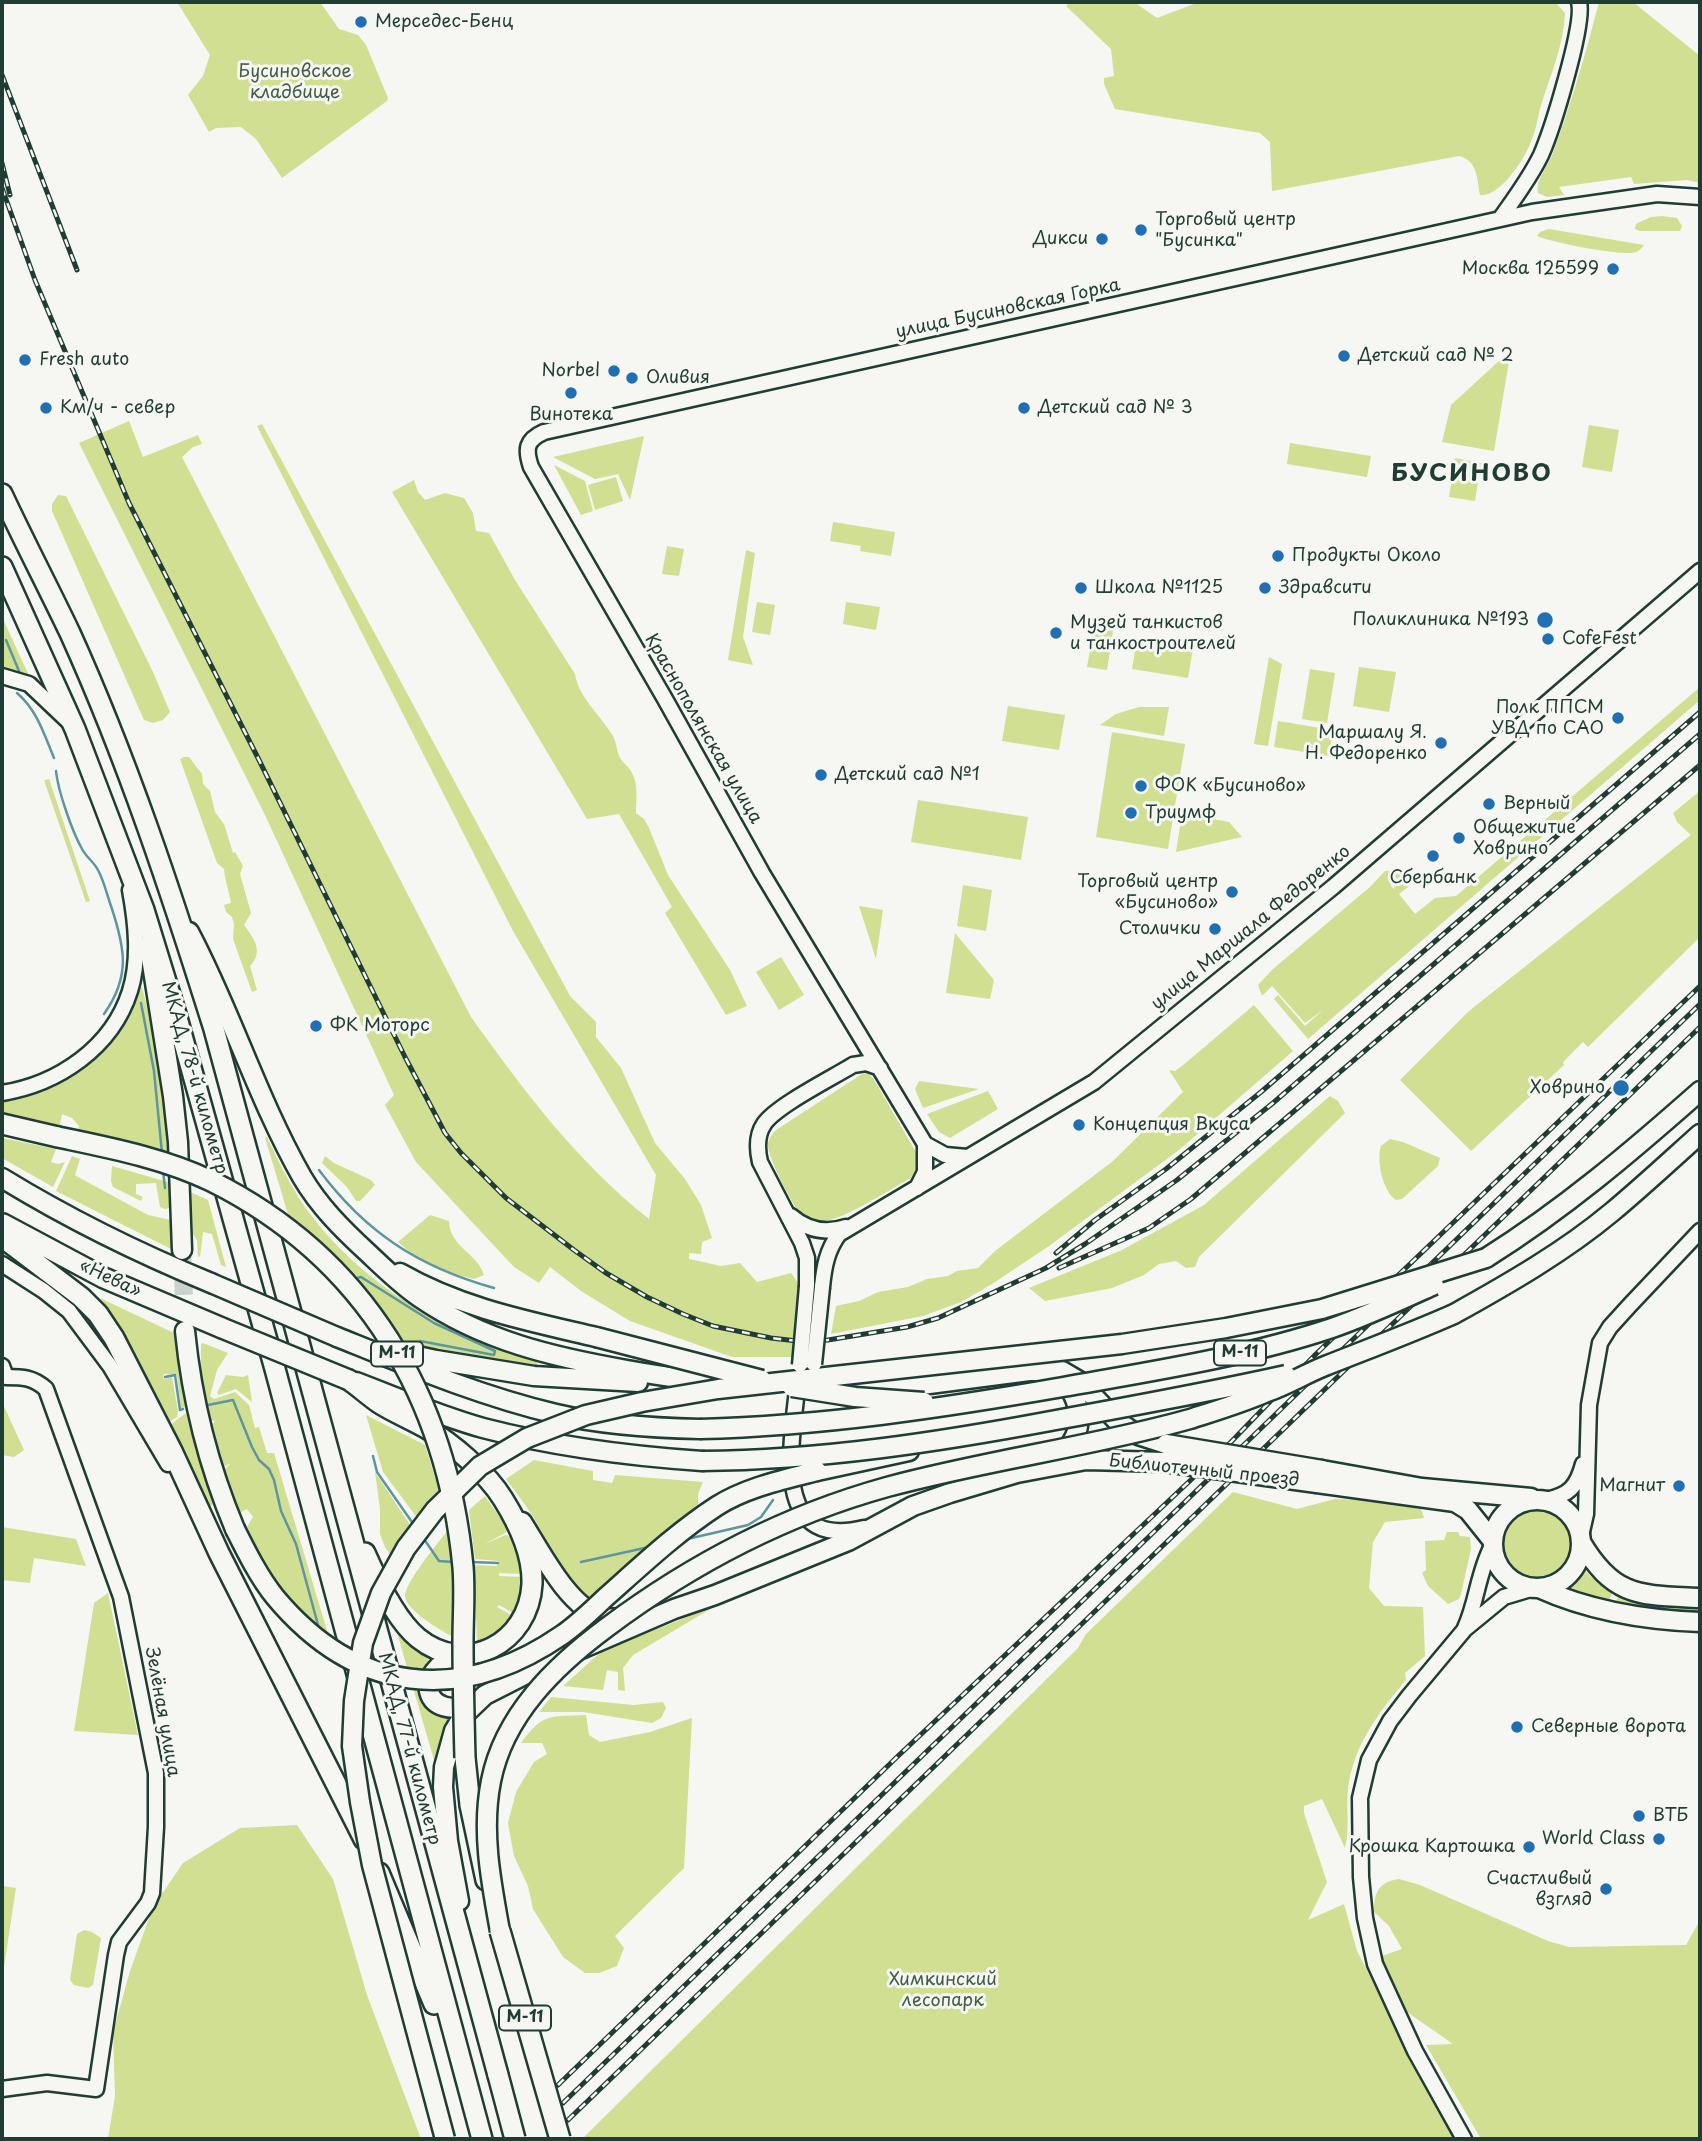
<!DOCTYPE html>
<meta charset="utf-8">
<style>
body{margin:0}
#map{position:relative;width:1702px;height:2141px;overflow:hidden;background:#f6f6f2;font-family:"Playpen Sans",sans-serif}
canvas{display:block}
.frame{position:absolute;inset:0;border:4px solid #1f3d34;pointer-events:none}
</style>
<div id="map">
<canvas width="1702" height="2141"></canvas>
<div class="frame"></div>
</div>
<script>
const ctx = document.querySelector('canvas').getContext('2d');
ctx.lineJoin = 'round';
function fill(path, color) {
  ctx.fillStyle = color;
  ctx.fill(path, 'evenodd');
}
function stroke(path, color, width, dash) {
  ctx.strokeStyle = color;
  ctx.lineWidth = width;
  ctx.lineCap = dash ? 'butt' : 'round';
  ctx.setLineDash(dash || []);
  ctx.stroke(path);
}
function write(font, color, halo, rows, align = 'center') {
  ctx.font = font + ' "Playpen Sans",sans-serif';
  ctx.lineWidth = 6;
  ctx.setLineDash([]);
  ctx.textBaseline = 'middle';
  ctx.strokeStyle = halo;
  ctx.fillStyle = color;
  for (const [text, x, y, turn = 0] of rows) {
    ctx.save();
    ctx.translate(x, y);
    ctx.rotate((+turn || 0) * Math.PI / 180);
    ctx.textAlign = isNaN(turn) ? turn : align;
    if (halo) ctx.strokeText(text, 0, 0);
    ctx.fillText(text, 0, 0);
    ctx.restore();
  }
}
const green = new Path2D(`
 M177 2H320L339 29 358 35 366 45 388 98 387 101 282 178 256 139 241 127 216 128 209 132 188 95 203 76 210 55Z
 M1070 2H1134L1157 18 1199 2H1555L1565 13C1564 43 1551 74 1542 102 1538 114 1537 127 1532 139 1526 157 1501 197 1480 195 1477 179 1478 161 1459 156L1272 191 1270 142 1260 133 1115 109 1104 84V78L1114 76 1111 49 1066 6Z
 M1599 2H1633L1700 56V183L1687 180 1634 184 1631 177 1559 187 1564 195 1547 197 1538 193C1535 180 1549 165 1553 153 1571 104 1586 53 1599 2Z
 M1662 216 1677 218 1682 226 1680 231H1640L1635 229 1636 224 1651 217Z
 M1549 229 1644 245C1643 247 1638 252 1636 252 1624 257 1550 242 1537 236L1540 232Z
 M1500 360 1509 361 1494 451 1442 442 1451 405Z
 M129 421 143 457 198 435 202 444 193 447 182 457 471 1017C524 1091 577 1162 649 1219L656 1175 513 931 257 426 262 424 570 996 596 1022V1037L621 1068 655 1143 685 1179 701 1205 712 1238 702 1242 701 1254 689 1253V1259L721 1266 740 1263 757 1282 791 1273 800 1286 793 1357H732L630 1321 581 1291 550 1267 539 1283 514 1267 416 1162 385 1105 394 1095 265 815 79 443Z
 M1589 425 1619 430 1612 472 1582 467Z
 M644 436 630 500 618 474 595 479 553 457Z
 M1290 443 1371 456 1367 477 1287 464Z
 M1455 458 1481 463 1475 501 1449 497Z
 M554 465 585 481 593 511 581 515Z
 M616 477 623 501 595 510 588 485Z
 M414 480 418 492 425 500 445 493 464 498 473 513 476 531 489 533 515 580 575 674C578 696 599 714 611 733 617 741 616 750 620 758 623 763 628 766 631 771 639 785 636 798 636 813L644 819 649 828 668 875 730 970 747 1006 726 1015 665 913 672 907 619 814 587 819 392 492Z
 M58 495 66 496 153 672 170 712 163 720 153 723 144 720 52 511V504Z
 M833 522 895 532 891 556 860 551 861 546 830 541Z
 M667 546 684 549 679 576 662 574Z
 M746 550 755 553 743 637 753 665 728 660Z
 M757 602 775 605 770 635 752 632Z
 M846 602 880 607 876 630 843 624Z
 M3 619 30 678 2 671Z
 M1095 622 1114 625 1107 670 1087 667Z
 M1137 639 1193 648 1188 678 1132 669Z
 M1269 657 1282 664 1268 746 1254 744Z
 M1359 667 1396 672 1389 712 1353 706Z
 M1310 669 1335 673 1327 723 1302 719Z
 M1700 687V700L1308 1039 1274 999 1278 995 1305 1026 1323 1010 1305 1023 1272 986 1262 996 1258 985 1273 969 1371 886 1385 871H1393L1391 886 1394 889 1396 872H1403L1413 883 1399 894 1415 914 1435 898 1456 896Z
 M1008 706 1065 715 1059 750 1002 741Z
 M1139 707H1169L1164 736 1100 725 1116 714Z
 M1278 721 1333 730 1329 756 1274 747Z
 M1112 732 1185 744 1168 849 1096 837Z
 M184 757H189L202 774 203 784 210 791 215 812 224 824 233 853 235 852 243 866 240 874 251 913 244 925C254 938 264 952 250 966L257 990 252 992 233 939 234 924 232 917 226 912 224 905 231 903C229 891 225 881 224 869L217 863 180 759Z
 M49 779 90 901 86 902 44 780Z
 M1700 791V937L1588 1047 1583 1042 1563 1062 1564 1065 1471 1151 1400 1080 1469 1011 1691 835 1677 822 1673 813Z
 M918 800 1028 817 1021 860 911 842Z
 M1182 813 1229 822 1242 837 1176 852Z
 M963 885 992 890 986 931 957 926Z
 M859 906 883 910 876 959Z
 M955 933 994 980 990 999 946 993Z
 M781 957 804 995 779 1010 756 972Z
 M140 987H142L158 1050 170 1161 78 1134 79 1126 72 1118 62 1114 59 1131 2 1117V1102C74 1088 114 1057 140 987Z
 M1254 1005 1293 1051 1179 1150 1049 1246 992 1284 961 1302 923 1316 831 1334 836 1306 859 1301 878 1292 908 1287 927 1279 948 1276 957 1271 978 1268 995 1251 1113 1161 1183 1092 1169 1070 1175 1071 1182 1066Z
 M867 1073 873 1078 917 1154 918 1165 911 1178C890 1189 844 1220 823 1221 816 1222 809 1220 803 1216 793 1208 767 1156 768 1144 769 1138 772 1134 776 1130L862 1074Z
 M919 1081 979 1089 923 1108 915 1089Z
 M988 1091 998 1109 950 1138 939 1132 927 1114Z
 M1330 1096 1338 1101 1345 1113 1199 1257 1195 1267 1186 1268 1176 1261 1159 1264 1144 1275 1112 1288 1045 1301 1029 1288 1122 1250 1204 1205Z
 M267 1137C278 1161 290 1185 305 1207 347 1267 415 1314 481 1342 499 1350 519 1355 537 1361V1367L507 1364 401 1341 368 1297 291 1224 265 1138Z
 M2 1138 56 1149 51 1162 58 1164 65 1162 53 1187 2 1158Z
 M1390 1139 1403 1142 1440 1158 1438 1166 1402 1199 1396 1200C1383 1192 1376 1160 1381 1146Z
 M72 1156 80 1159 75 1175 78 1177 148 1215 171 1220V1249L56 1191Z
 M325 1156 334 1163 371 1180 375 1185 360 1201H356L347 1187 322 1163Z
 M112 1166 171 1183 172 1207 165 1209 160 1207 156 1183 136 1184V1194L143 1197 141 1201 113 1187 111 1181Z
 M190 1192 208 1200 226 1267 221 1265 212 1234 203 1232 200 1257 198 1256 197 1240 192 1233Z
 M430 1215 449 1221C450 1248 477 1252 484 1275L474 1279C448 1273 417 1260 398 1242Z
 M100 1298 176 1334V1348L178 1350 186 1407 181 1408 177 1375 164 1374 163 1377 164 1379 172 1377 178 1411 177 1417 169 1422 121 1329Z
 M203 1343 228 1353 217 1370 210 1396 214 1399 235 1392 249 1405 255 1428 259 1427 267 1453H274L328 1634C291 1608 264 1569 247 1527L253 1517 247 1509 239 1513 224 1470 230 1464 222 1467 210 1425 215 1422 214 1420 210 1422C204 1395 200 1369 201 1344Z
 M226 1375 243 1377 248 1375 252 1402 236 1389 219 1395 217 1393Z
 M2 1402 24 1450 14 1457 2 1455Z
 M186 1413 214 1504 210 1506 170 1425Z
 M366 1415 425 1445 441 1497 421 1523 383 1472Z
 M534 1460 593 1471V1480L612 1483 615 1475 703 1482 698 1494V1508L659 1536 590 1602C561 1582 550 1544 532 1515 524 1503 515 1491 506 1479Z
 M375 1472 414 1531 395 1561 385 1547 380 1534V1509Z
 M1233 1492 1297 1509 1335 1499 1364 1500 1421 1509 1424 1518 1385 1522 1373 1542 1369 1588 1384 1606 1423 1607 1425 1656 1405 1673 1406 1680C1379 1712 1353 1746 1348 1789 1346 1808 1350 1830 1345 1848L1322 1799 1304 1806V1813L1327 1882 1308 1920 1344 1904 1357 1951 1455 2139H582L1078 1648 1086 1634Z
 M485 1496 508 1529 505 1533 485 1544 505 1535 510 1536 518 1555 521 1574 499 1573V1576L522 1577 515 1614 499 1605 497 1607 513 1616 496 1636 477 1642 474 1565 497 1566 499 1561 475 1559 469 1510Z
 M1501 1544a36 36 0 1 1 72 0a36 36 0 1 1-72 0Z
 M2 1527 76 1539 86 1566 34 1558 30 1583 2 1580Z
 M449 1529 455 1604V1638C442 1631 408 1612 405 1597 403 1585 440 1540 449 1529Z
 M1447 1532H1458L1460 1536 1470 1537 1471 1549 1461 1594 1459 1599 1448 1604 1428 1586 1422 1573 1426 1570 1425 1541 1444 1540Z
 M1583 1568 1591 1577 1613 1592 1608 1603 1561 1591 1569 1587Z
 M108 1593 138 1735 74 1731 94 1603Z
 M1619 1595 1649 1604 1700 1606V1616L1614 1605Z
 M717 1605 633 1655 623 1668 625 1691 618 1690V1672L607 1670 603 1690 563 1686 602 1651Z
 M396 1629 437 1659 429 1664 423 1673 431 1709 439 1714 453 1717 440 1746 436 1767Z
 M551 1697 633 1705 663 1702 666 1708 661 1718 652 1723 583 1712H539Z
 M586 1715 589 1735 600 1742 650 1732 692 1718 684 1868 615 1936 624 1948 617 1966 599 1973H585L563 1957 533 1909 528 1886 514 1856 508 1823 516 1792 534 1762 547 1754 542 1743H521C544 1712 549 1717 586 1715Z
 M297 1825 333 1879 367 1995 421 2139H108L115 2096 113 2032 130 1971 153 1907 183 1863 240 1828Z
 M1399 1879 1420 1885 1548 1941 1569 1947 1686 1945 1700 1920V2139H1481L1426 2045 1453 2044 1407 2012 1379 1957 1402 1949 1389 1926 1374 1912C1374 1893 1378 1882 1399 1879Z
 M2 1886 16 1888 2 1980Z
 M84 1930 92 1932 101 1938 93 1985 88 1988 74 1985 70 1980 77 1934Z`);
const stream = new Path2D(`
 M6 640 19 671
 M17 693C37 710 44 734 54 758
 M56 771C58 791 72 831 82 849 86 857 94 862 98 870 104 881 107 895 111 906 125 948 131 976 104 1014
 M141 1003 154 1071 162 1153
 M163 1170 165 1188
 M319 1170C366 1233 419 1267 494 1288
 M353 1279 361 1277 434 1323 495 1351 494 1355 420 1341
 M165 1377 175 1375 180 1410 183 1409
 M208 1405 233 1400 252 1447 259 1460 269 1469 274 1480 281 1511 296 1544 318 1625
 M373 1456 377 1472 414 1525
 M424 1539 439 1561 454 1562
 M683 1540 748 1525 761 1517 773 1500
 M471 1562 498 1563
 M581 1562 649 1547`);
const majorTunnel = new Path2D(`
 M182 1250 185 1323`);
const minor = new Path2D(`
 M1500 219C1514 199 1530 178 1541 155 1552 130 1585 24 1579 2
 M2 676 29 684 68 721
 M2 1093C58 1084 112 1048 130 991 140 959 136 923 130 890
 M925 1144 945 1155 967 1157
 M917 1188 925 1172V1144L762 873 665 699 531 467C525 449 526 440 544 432L1532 212 1657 194 1700 197
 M791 1216C807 1230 825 1234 846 1227
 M2 1264 44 1291 69 1311 110 1366 168 1464
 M807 1286V1258L802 1243 760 1162C757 1149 756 1136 764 1124 776 1106 832 1078 853 1065L866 1063 880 1068
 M822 1287C824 1267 827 1250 839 1234L1094 1082 1333 887 1700 571
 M2 1366 6 1377C22 1377 33 1377 46 1389L121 1597 156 1773V1827L152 1893 148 1903 119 1942 116 1955 96 2089 47 2083 2 2089
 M798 1380C793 1437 767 1552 864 1528
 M1546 1500C1569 1495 1577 1487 1583 1464
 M1581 1536 1586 1514 1589 1405 1600 1343 1610 1327 1630 1305 1700 1231
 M1465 1628C1477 1602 1478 1572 1492 1546
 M1464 2139 1415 2051 1375 1964 1365 1918 1361 1877 1360 1798 1369 1760 1390 1721 1409 1696 1465 1629 1504 1597 1534 1588`);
const major = new Path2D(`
 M189 932C231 1011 257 1098 302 1177 319 1206 342 1229 367 1252 384 1268 400 1284 419 1297 483 1341 553 1357 627 1370 661 1376 693 1381 727 1383
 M149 945 173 1096 178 1142 182 1250
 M2 1178C69 1219 138 1253 211 1283
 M1486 1258C1564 1209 1631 1152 1700 1091
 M400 1273C461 1308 528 1321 596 1337
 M1454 1314C1508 1284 1564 1252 1612 1212 1642 1187 1671 1160 1700 1134
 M185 1331C192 1401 208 1465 235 1529
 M337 1337C409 1366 480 1396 556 1414 603 1425 652 1428 700 1429
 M395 1351 436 1360 534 1376 638 1382
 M1059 1377C1083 1398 1087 1434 1060 1455
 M356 1382C398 1398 440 1416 483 1428 556 1447 628 1456 702 1461
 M832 1388 906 1387 1029 1371H1062L1079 1381 1117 1421 1138 1435 1166 1444
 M1322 1470 1422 1488 1531 1498
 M817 1471 909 1451
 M1317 1483 1455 1502 1468 1510 1492 1540
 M1493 1544a44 44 0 1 1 88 0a44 44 0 1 1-88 0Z
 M522 1522C540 1550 568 1607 602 1617 611 1620 620 1618 629 1617
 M1581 1542C1614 1598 1640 1595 1700 1598
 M1539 1588C1590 1611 1645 1620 1700 1622
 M461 1655C409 1670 424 1724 475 1703
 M459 1901 448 1841 443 1787 444 1767 454 1731 463 1716 485 1695 544 1665 674 1609 715 1595 848 1541 913 1506 950 1493 1017 1473 1086 1460 1164 1462`);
const highway = new Path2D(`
 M2 494C24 541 48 587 70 633 128 761 172 895 214 1029L498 2075
 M2 567 75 729 144 910 176 1014 275 1369 482 2139
 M2 1124 58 1137
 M3 1224 104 1278 222 1328
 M2 1237 81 1297 98 1314 114 1338 172 1451 219 1553 364 1839
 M349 1380C359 1387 369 1396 379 1403 393 1412 410 1419 426 1428 452 1443 487 1473 503 1499 518 1523 533 1555 532 1584 529 1643 466 1677 418 1638 396 1620 376 1578 365 1553
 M465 1758 470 1805 486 1880
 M379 1873 434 2004`);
const rail = new Path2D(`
 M2 75 77 270
 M2 163 10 195
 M2 188 35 280 129 503 258 758 405 1057 445 1133 461 1153 506 1198 574 1250 606 1273 647 1297 683 1314 713 1326 771 1338 797 1341 828 1340 907 1327 938 1318 1046 1268 1085 1244 1177 1180 1273 1103 1700 734
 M1056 1253 1095 1220 1166 1169 1261 1092 1700 712
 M1059 1268 1149 1228 1191 1199 1700 765
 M558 2085 897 1757 1230 1443 1316 1354 1700 986
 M563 2103 1700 1004
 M568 2120 1700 1027`);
const minorBridge = new Path2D(`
 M814 1364 822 1287
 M800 1365 807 1286`);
const majorBridge = new Path2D(`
 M211 1283 337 1337
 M596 1337 762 1380
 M792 1387 855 1397 924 1402
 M700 1429C822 1426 943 1408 1063 1387 1153 1371 1245 1357 1332 1328 1367 1316 1401 1300 1434 1285
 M1166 1444 1322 1470
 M702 1461C822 1460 939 1442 1056 1420 1133 1406 1210 1392 1286 1375
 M1164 1462 1317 1483
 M235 1529C247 1553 259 1577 275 1597 356 1694 460 1705 562 1635 578 1624 592 1610 606 1597 642 1565 677 1532 717 1506 747 1487 783 1480 817 1471
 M500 1931C491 1882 481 1831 491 1781 504 1715 555 1666 606 1628 690 1565 786 1515 887 1487 987 1460 1090 1447 1190 1419 1215 1411 1242 1403 1267 1392 1287 1385 1305 1374 1325 1366 1368 1349 1411 1333 1454 1314
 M445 2139 372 1865 360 1802 352 1746 354 1701 363 1643 381 1593 406 1548 435 1510 480 1466 527 1438 586 1415 642 1402 718 1389 1122 1344 1226 1328 1322 1309 1486 1258`);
const highwayBridge = new Path2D(`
 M58 1137C110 1148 163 1158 211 1181 366 1258 447 1399 463 1567 465 1592 463 1617 463 1642 463 1681 464 1720 465 1758
 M222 1328 349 1380
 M500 1931 560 2139
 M498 2075 515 2139`);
const markers = [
 [361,22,7,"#1f6fb2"],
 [1141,230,7,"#1f6fb2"],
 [1102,239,7,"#1f6fb2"],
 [1613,269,7,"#1f6fb2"],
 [1344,356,7,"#1f6fb2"],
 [25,360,7,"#1f6fb2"],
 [614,371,7,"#1f6fb2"],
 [632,378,7,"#1f6fb2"],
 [571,393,7,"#1f6fb2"],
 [46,408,7,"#1f6fb2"],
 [1024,408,7,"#1f6fb2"],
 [1278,556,7,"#1f6fb2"],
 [1081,588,7,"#1f6fb2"],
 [1265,588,7,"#1f6fb2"],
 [1545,620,9,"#1f6fb2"],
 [1056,633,7,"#1f6fb2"],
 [1548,639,7,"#1f6fb2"],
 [1618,718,7,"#1f6fb2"],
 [1441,743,7,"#1f6fb2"],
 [821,775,7,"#1f6fb2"],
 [1141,786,7,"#1f6fb2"],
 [1489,804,7,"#1f6fb2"],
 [1131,813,7,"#1f6fb2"],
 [1459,838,7,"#1f6fb2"],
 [1433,856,7,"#1f6fb2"],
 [1232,892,7,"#1f6fb2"],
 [1215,929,7,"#1f6fb2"],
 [316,1026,7,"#1f6fb2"],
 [1621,1088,9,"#1f6fb2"],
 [1079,1125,7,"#1f6fb2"],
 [1679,1486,7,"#1f6fb2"],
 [1517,1727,7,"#1f6fb2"],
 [1639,1816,7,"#1f6fb2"],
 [1659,1839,7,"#1f6fb2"],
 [1529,1847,7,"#1f6fb2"],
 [1606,1889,7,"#1f6fb2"]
];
const shields = [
 [1240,1353,52],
 [397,1354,52],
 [525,2018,52]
];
const shieldNames = [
 ["М-11",1240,1353],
 ["М-11",397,1354],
 ["М-11",525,2018]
];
const poiNames = [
 ["Мерседес-Бенц",375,22],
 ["Торговый центр",1155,220],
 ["\"Бусинка\"",1155,241],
 ["Дикси",1088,239,"right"],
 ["Москва 125599",1599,269,"right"],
 ["Детский сад № 2",1358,356],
 ["Fresh auto",39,360],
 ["Norbel",600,371,"right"],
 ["Оливия",646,378],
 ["Км/ч - север",60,408],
 ["Детский сад № 3",1038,408],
 ["Винотека",571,415,"center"],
 ["Продукты Около",1292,556],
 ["Школа №1125",1095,588],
 ["Здравсити",1279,588],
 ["Поликлиника №193",1529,620,"right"],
 ["Музей танкистов",1070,623],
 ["и танкостроителей",1070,644],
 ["CofeFest",1562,639],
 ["Полк ППСМ",1604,708,"right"],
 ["УВД по САО",1604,729,"right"],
 ["Маршалу Я.",1427,733,"right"],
 ["Н. Федоренко",1427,754,"right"],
 ["Детский сад №1",835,775],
 ["ФОК «Бусиново»",1155,786],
 ["Верный",1503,804],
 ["Триумф",1145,813],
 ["Общежитие",1473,828],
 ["Ховрино",1473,849],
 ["Сбербанк",1433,878,"center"],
 ["Торговый центр",1218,882,"right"],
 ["«Бусиново»",1218,903,"right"],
 ["Столички",1201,929,"right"],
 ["ФК Моторс",330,1026],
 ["Ховрино",1605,1088,"right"],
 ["Концепция Вкуса",1093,1125],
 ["Магнит",1665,1486,"right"],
 ["Северные ворота",1531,1727],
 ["ВТБ",1653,1816],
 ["World Class",1645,1839,"right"],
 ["Крошка Картошка",1515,1847,"right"],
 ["Счастливый",1592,1879,"right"],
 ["взгляд",1592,1900,"right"]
];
const parkNames = [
 ["Бусиновское",295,72],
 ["кладбище",295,93],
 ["Химкинский",943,1980],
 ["лесопарк",943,2001]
];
const streetNames = [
 ["улица Бусиновская Горка",1008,309,-12],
 ["Краснополянская улица",703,729,60],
 ["улица Маршала Федоренко",1251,928,-39],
 ["МКАД, 78-й километр",194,1078,74],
 ["«Нева»",110,1279,25],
 ["Библиотечный проезд",1204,1471,6],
 ["Зелёная улица",162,1712,80],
 ["МКАД, 77-й километр",409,1749,75]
];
const districtNames = [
 ["БУСИНОВО",1472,474]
];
fill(green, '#d1df92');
stroke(stream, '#5d969f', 2.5);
stroke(majorTunnel, '#cbd1cc', 18, [18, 9]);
stroke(minor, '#1f3d34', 19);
stroke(major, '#1f3d34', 23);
stroke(highway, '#1f3d34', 24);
stroke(minor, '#f6f6f2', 14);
stroke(major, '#f6f6f2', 18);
stroke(highway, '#f6f6f2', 19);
stroke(rail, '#1f3d34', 5);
stroke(rail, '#f6f6f2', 2.5, [8]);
stroke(minorBridge, '#1f3d34', 19, []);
stroke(majorBridge, '#1f3d34', 23, []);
stroke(highwayBridge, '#1f3d34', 24, []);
stroke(minorBridge, '#f6f6f2', 14);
stroke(majorBridge, '#f6f6f2', 18);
stroke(highwayBridge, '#f6f6f2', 19);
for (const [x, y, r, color] of markers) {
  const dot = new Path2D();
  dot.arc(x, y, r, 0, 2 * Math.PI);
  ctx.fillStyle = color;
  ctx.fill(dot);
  stroke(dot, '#f6f6f2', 2.5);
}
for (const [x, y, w] of shields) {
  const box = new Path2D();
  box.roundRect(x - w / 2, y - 12.5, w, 25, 5);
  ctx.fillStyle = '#f6f6f2';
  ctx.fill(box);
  stroke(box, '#1f3d34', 2);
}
write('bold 16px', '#1f3d34', null, shieldNames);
write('18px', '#1f3d34', '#f6f6f2', poiNames, 'left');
write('18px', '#435d47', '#f6f6f2', parkNames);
write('18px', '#1f3d34', '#f6f6f2', streetNames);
ctx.letterSpacing = '2px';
write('bold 24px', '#1f3d34', '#f6f6f2', districtNames);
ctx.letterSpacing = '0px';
</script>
